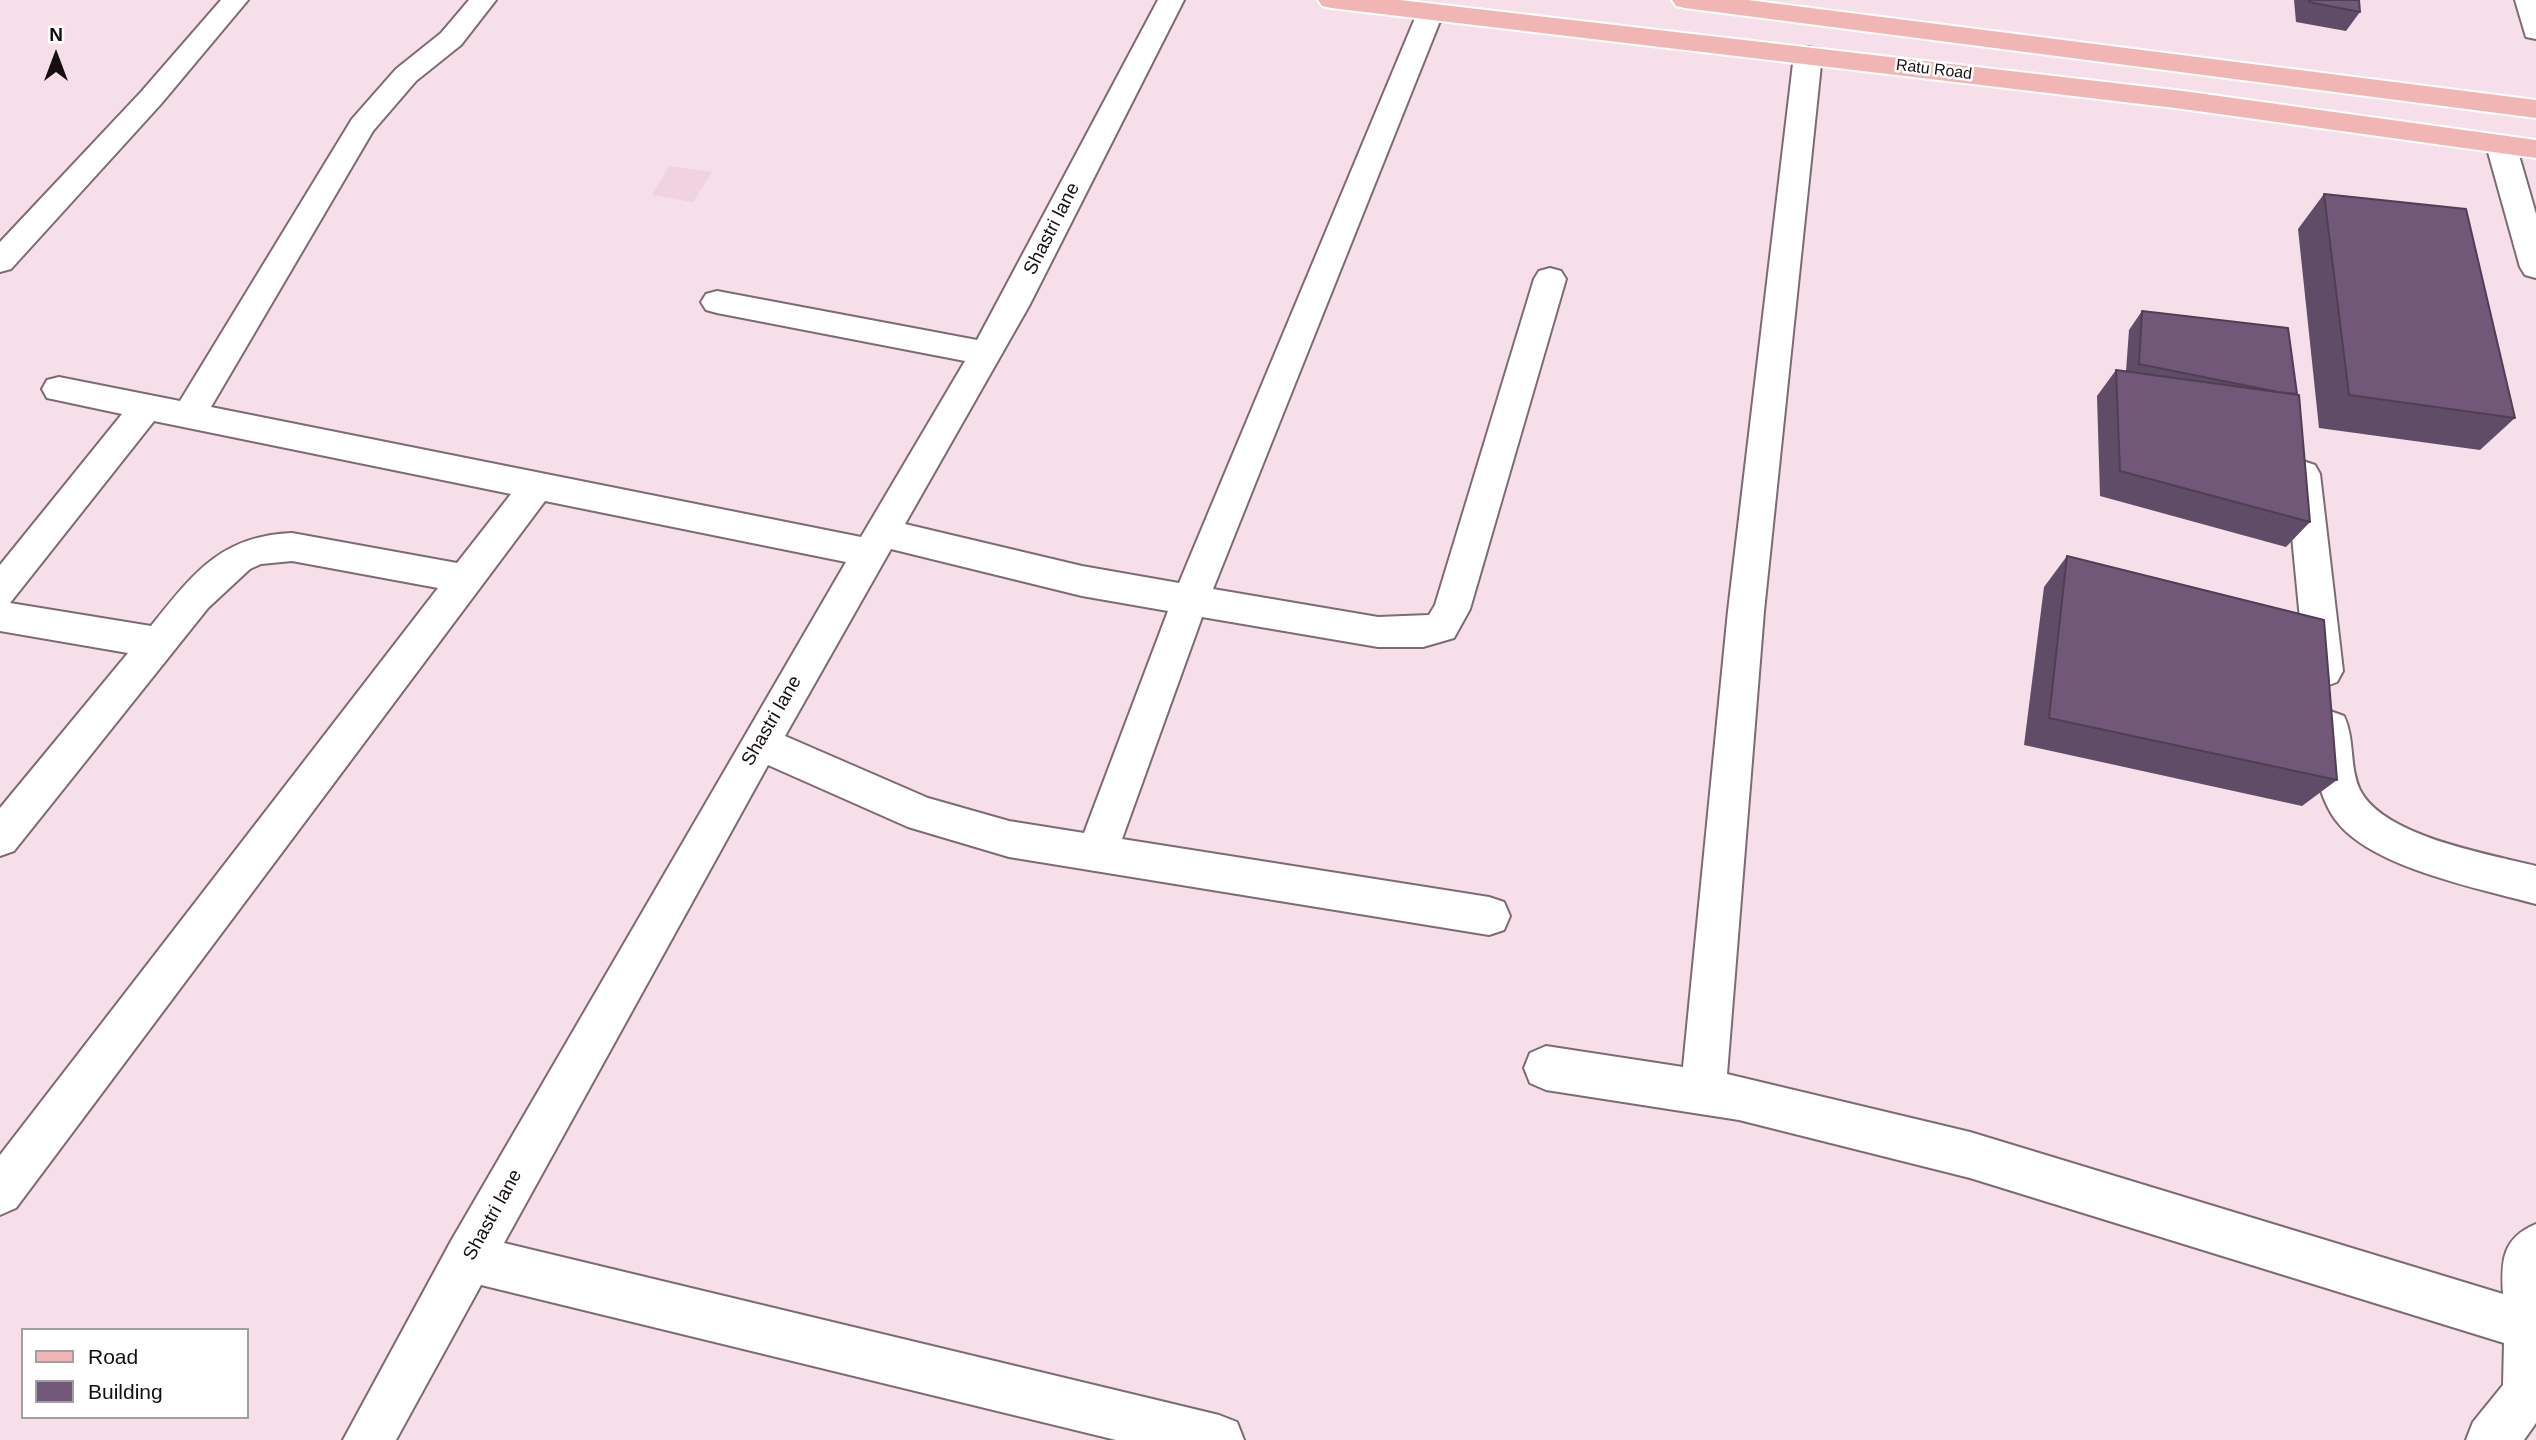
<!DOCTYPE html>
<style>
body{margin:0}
#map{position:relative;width:2536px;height:1440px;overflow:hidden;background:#f6dfe8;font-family:Arial,sans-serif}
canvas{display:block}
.legend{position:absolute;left:21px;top:1328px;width:228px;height:91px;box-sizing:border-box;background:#fff;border:2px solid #a19fa0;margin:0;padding:9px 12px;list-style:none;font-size:21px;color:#150e11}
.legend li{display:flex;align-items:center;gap:14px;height:35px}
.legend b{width:35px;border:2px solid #a19fa0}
.north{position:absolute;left:21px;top:21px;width:70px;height:70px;-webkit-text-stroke:5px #fff;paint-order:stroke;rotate:0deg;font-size:19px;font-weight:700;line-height:28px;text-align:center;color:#150e11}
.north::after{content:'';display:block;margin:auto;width:24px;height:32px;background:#150e11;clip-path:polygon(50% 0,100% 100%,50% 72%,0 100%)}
</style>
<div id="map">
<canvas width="2536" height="1440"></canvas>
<ul class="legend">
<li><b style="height:9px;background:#f1b6b3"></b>Road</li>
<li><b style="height:19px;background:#715878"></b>Building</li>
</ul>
<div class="north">N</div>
</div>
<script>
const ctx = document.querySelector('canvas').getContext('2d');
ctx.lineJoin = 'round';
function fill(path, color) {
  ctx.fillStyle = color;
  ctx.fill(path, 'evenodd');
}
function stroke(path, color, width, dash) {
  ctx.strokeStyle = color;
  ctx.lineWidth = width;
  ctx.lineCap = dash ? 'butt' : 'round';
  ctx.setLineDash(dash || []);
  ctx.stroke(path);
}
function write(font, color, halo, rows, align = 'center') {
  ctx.font = font + ' Arial,sans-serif';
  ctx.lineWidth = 5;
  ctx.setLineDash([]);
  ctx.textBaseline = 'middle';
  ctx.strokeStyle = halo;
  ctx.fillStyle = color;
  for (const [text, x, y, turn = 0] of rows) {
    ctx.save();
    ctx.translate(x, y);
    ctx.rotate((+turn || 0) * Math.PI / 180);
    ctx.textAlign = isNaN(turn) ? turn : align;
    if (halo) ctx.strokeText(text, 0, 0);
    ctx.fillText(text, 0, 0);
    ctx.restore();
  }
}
const built = new Path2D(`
 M669 166 712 172 693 202 652 195Z`);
const street = new Path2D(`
 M221 0H248L161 104 11 269 0 272V242L141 92Z
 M469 0H496L461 45 416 81 373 131 211 407 861 537 965 361 717 313 706 310 701 302 706 294 717 291 977 340 1158 0H1184L1029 306 905 524 1082 566 1179 583 1418 11 1421 5H1441L1444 11 1213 589 1378 617 1429 615 1435 605 1534 279 1539 271 1550 268 1561 271 1566 279 1470 609 1454 638 1423 647H1378L1202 617 1122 839 1489 897 1504 902 1510 916 1504 930 1489 935 1009 857 908 827 768 765 504 1243 1219 1415 1237 1422 1244 1440H1116L481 1285 396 1440H343L451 1241 846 562 545 501 16 1208 0 1215V1155L438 588 292 561 261 564 250 569 208 608 14 851 0 856V808L128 653 0 631V565L122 414 47 398 42 389 47 380 59 377 180 401 352 119 396 69 441 33ZM154 421 511 494 457 563 292 533C220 536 193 574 151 626L10 603ZM891 549 1082 596 1168 611 1084 833 1009 821 928 798 785 736Z
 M2515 0H2536V39L2526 37Z
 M1808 47 1818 49 1822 55 1764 611 1727 1074 1970 1132 2503 1294C2501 1261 2502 1238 2536 1224V1423L2524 1440H2466L2473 1422 2503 1385 2504 1343 1970 1178 1739 1120 1546 1090 1530 1083 1524 1068 1530 1053 1546 1046 1683 1067 1728 611 1794 55 1798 49Z
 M2501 136 2511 138 2516 145 2536 214V278L2525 275 2520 267 2486 145 2491 138Z
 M2303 461 2315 465 2320 474 2343 671 2337 682 2324 687 2311 682 2305 671 2286 474 2291 465Z
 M2330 711 2344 716C2355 739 2349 767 2360 790 2384 837 2489 854 2536 866V904C2481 889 2374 868 2338 823 2326 809 2319 787 2315 769 2312 751 2308 733 2316 716Z`);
const primary = new Path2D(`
 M1318 0H1400L2183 91 2536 140V158L2183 109 1331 8 1322 6Z
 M1672 0H1748L2536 100V118L1685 8 1676 6Z`);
const wall = new Path2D(`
 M2294 0H2359L2360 12 2346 31 2296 22Z
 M2324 194 2515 418 2480 450 2319 428 2298 229Z
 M2142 311 2288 328 2310 522 2286 547 2100 496 2097 396 2116 370 2126 371 2129 330Z
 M2067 556 2337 780 2302 806 2024 745 2044 587Z`);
const building = new Path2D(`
 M2309 0H2359L2360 12 2309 2Z
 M2324 194 2466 209 2515 418 2349 395Z
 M2142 311 2288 328 2297 394 2278 392 2139 364Z
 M2116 370 2299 395 2310 522 2120 471Z
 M2067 556 2324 620 2337 780 2049 718Z`);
const farStreetnames = [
 ["Ratu Road",1934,70,7]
];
const streetNames = [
 ["Shastri lane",1052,229,-63],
 ["Shastri lane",772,721,-60],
 ["Shastri lane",493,1215,-61]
];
fill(built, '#f1d2df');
stroke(street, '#7e6a72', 4);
stroke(primary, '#fff', 4);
fill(street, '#fff');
fill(primary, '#f1b6b3');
fill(wall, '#614c67');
fill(building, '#715878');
stroke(building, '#4f3e54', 2);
write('16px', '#150e11', '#fff', farStreetnames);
write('19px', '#150e11', '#fff', streetNames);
</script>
